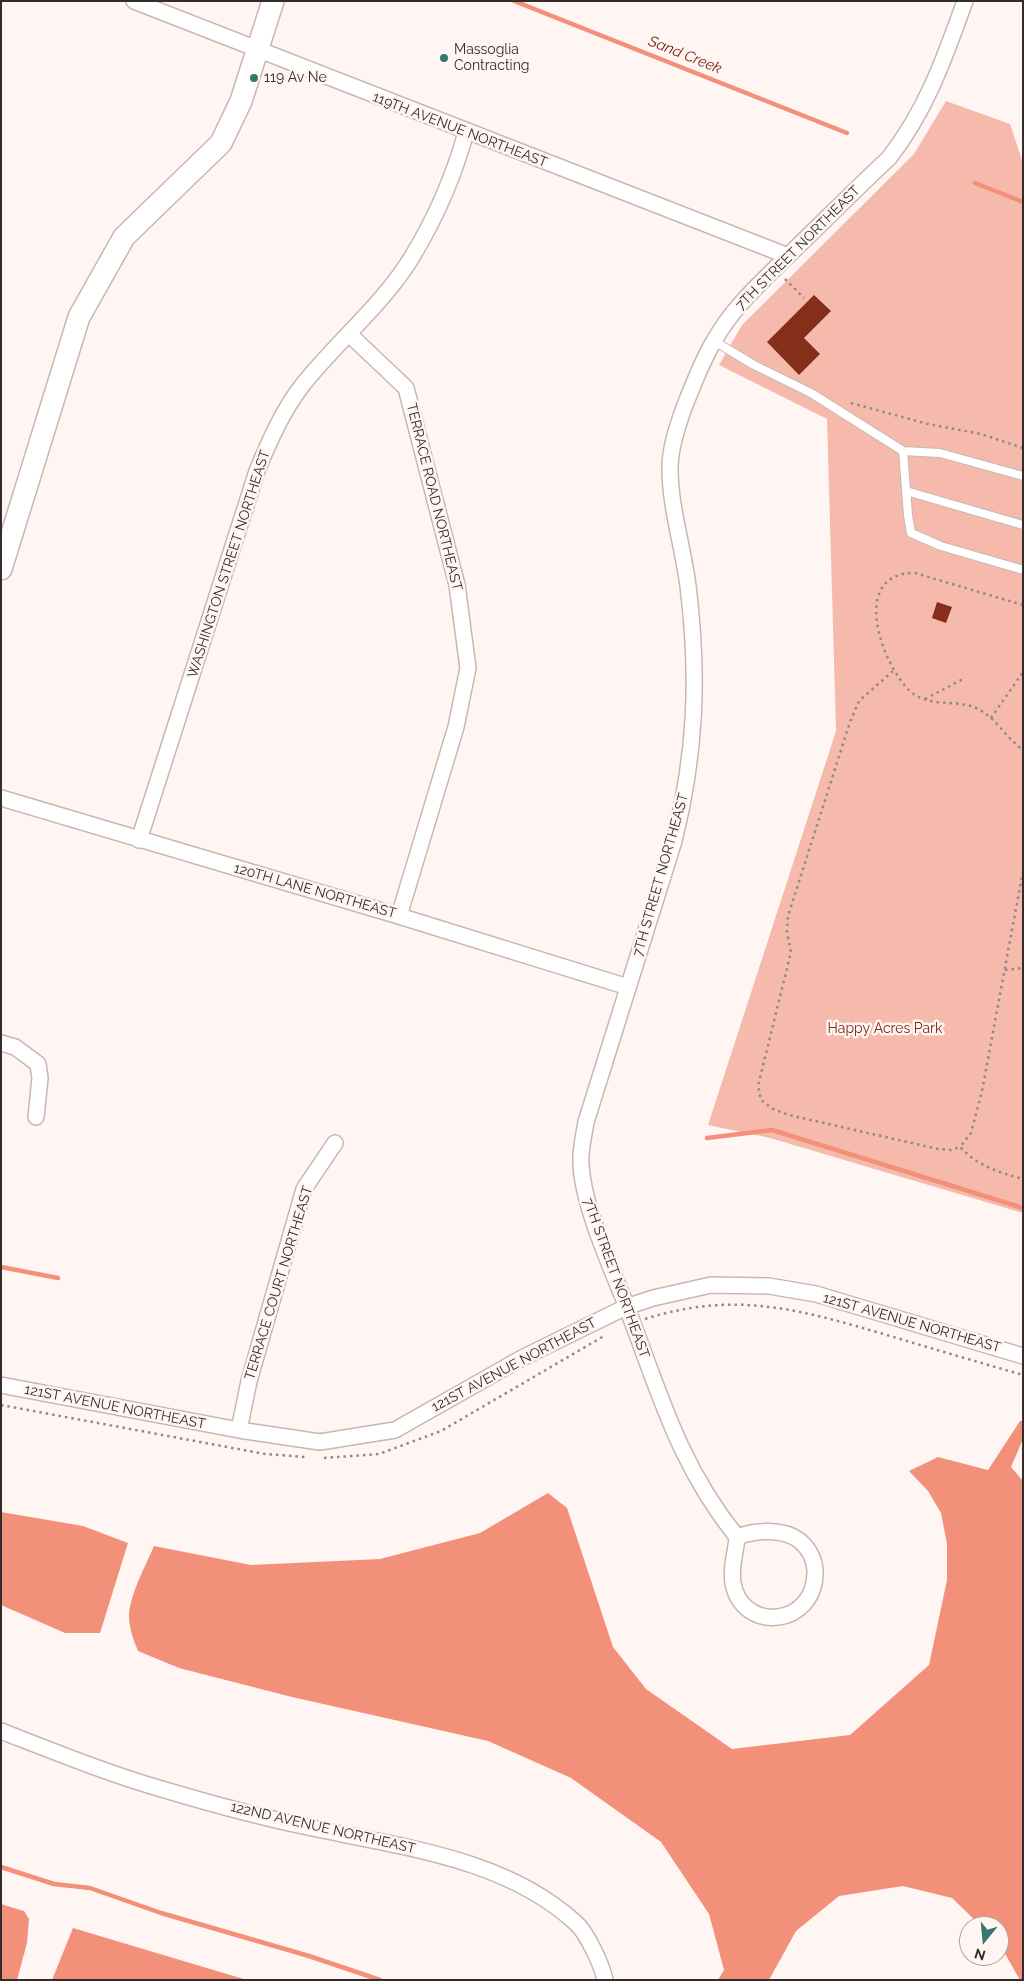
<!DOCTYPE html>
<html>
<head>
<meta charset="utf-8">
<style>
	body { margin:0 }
	#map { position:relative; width:1024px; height:1981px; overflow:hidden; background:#fff6f4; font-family:Raleway,sans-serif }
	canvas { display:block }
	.frame { position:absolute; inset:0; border:2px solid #342c2a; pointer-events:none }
	.north { position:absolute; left:959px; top:1916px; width:50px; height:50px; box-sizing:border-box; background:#fff6f4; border:1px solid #aea5a3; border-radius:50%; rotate:197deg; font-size:14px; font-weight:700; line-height:20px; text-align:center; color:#342c2a }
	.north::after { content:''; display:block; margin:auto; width:18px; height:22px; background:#33796f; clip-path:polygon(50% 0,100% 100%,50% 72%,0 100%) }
</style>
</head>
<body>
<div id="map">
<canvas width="1024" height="1981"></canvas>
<div class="frame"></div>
<div class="north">N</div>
</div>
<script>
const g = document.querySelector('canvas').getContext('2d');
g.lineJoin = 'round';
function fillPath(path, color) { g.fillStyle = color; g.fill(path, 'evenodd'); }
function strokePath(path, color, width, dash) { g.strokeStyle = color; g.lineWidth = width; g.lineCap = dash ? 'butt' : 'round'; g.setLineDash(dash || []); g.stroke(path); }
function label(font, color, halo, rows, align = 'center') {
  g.font = font + ' Raleway,sans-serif'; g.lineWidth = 5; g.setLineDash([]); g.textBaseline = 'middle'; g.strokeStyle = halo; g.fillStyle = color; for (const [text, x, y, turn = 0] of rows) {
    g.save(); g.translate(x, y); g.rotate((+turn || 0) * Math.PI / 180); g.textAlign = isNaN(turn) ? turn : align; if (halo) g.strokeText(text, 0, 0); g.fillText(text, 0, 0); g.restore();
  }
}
const green = new Path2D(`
	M946,101L1010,124L1023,163V1213L770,1138L708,1125L836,731L827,419L719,365L742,325L914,154Z`);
const water = new Path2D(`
	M1020,1421H1023V1439L1011,1467L1023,1481V1980H1020L999,1943V1926H981L952,1898L903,1886L839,1896L796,1931L769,1980H718L724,1970L709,1914L661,1842L571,1778L488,1741L292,1697L179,1668L138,1651C134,1641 129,1628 129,1617C129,1596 146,1565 154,1546L251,1565L380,1559L480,1533L548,1493L567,1508L613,1647L646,1689L732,1749L850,1735L929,1665L947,1580V1544L941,1513L928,1491L909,1471L938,1457L988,1470Z
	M1,1512L83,1526L128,1543L100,1633H65L1,1605Z
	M1,1904L24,1911L29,1919L27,1943L17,1980H1Z
	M73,1928L247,1980H52Z`);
const stream = new Path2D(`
	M514,1L847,133
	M975,183L1023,202
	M707,1138L772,1130L1023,1208
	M1,1267L58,1278
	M1,1867L54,1884L90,1888L161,1913L309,1956L380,1980`);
const building = new Path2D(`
	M814,295L831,311L804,338L820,354L799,375L767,342Z
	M937,602L952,607L946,623L932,618Z`);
const path = new Path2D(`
	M785,279L804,298
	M851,403L928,424L981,434L1023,448
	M1023,605L915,573C849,572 881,665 911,692C929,707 954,700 974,707C995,716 1005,737 1023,750
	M893,671L859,701L850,722L788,916L787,932L791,952L758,1086L761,1100L773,1109L789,1115L938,1149L951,1150L960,1147
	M925,699L965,678
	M991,718L1023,672
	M1023,871L982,1091L971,1133L960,1147C978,1166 998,1172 1023,1179
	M1005,970L1023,968
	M645,1319C736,1290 801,1310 887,1335C933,1349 978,1362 1023,1375
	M1,1405L265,1454L306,1457
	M324,1458L379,1454L441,1431L604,1336`);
const lane = new Path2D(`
	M714,341L754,365L811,393L903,451L940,453L1023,476
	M903,451L908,515L911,533L941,546L1023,570
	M906,491L1023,525`);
const street = new Path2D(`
	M134,1L788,256
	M349,334L406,388L457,585L468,668L456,727L399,916
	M1,798L399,916L628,987
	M139,840L257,471C269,442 282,412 301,387C336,342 382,306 412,257C435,219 454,176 466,132
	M1,1043L15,1047L38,1064L40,1078L36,1117
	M1,1385L239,1430L320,1442L395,1430L522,1358L626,1307L653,1298L711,1285L769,1286L816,1294L1023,1356
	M239,1430L249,1381L304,1189L335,1143
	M737,1537C755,1530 784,1528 800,1541C809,1549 814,1557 815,1570C817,1627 742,1634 733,1583C730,1567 736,1553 737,1537C677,1463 658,1387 624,1300C609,1263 582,1202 581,1163C580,1150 584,1135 586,1122L674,841C696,753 699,676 688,586C683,546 670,508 670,468C670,447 678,424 685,405C694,383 702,361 714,341C734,305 766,278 795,249C826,219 857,188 889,158C926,111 945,57 965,1
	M1,1731C55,1752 109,1774 165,1790C212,1804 260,1817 308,1827C399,1847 504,1857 576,1923C587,1933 602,1965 605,1980`);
const secondary = new Path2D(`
	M1,569L79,317L124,237L221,143L241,101L273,1`);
const markers = [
	[444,58,5,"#33796f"],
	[254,78,5,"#33796f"]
];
const poiNames = [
	["Massoglia",454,50],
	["Contracting",454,66],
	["119 Av Ne",264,78]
];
const streetNames = [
	["119TH AVENUE NORTHEAST",460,130,21],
	["7TH STREET NORTHEAST",798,248,-45],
	["TERRACE ROAD NORTHEAST",434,497,76],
	["WASHINGTON STREET NORTHEAST",229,564,-72],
	["7TH STREET NORTHEAST",661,875,-74],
	["120TH LANE NORTHEAST",315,891,16],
	["7TH STREET NORTHEAST",616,1278,70],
	["TERRACE COURT NORTHEAST",279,1283,-73],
	["121ST AVENUE NORTHEAST",912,1323,16],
	["121ST AVENUE NORTHEAST",514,1365,-28],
	["121ST AVENUE NORTHEAST",115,1407,11],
	["122ND AVENUE NORTHEAST",323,1828,13]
];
const parkNames = [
	["Happy Acres Park",885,1029]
];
const waterNames = [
	["Sand Creek",685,55,22]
];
fillPath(green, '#f6baac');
fillPath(water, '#f3907a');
strokePath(stream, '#f3907a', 4.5);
fillPath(building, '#862e1c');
strokePath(lane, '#cab6b1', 10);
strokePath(street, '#cab6b1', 18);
strokePath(secondary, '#cab6b1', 24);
strokePath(path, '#918987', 2.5, [2.5, 4]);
strokePath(lane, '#fff', 8);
strokePath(street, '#fff', 15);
strokePath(secondary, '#fff', 21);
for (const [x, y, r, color] of markers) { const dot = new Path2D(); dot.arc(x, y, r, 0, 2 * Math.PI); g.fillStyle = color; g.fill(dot); strokePath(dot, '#fff6f4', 2); }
label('14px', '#342c2a', '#fff6f4', poiNames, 'left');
label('14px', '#342c2a', '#fff6f4', streetNames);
label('14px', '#7d2715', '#fff6f4', parkNames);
label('italic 15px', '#741e0c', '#fff6f4', waterNames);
</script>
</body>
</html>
